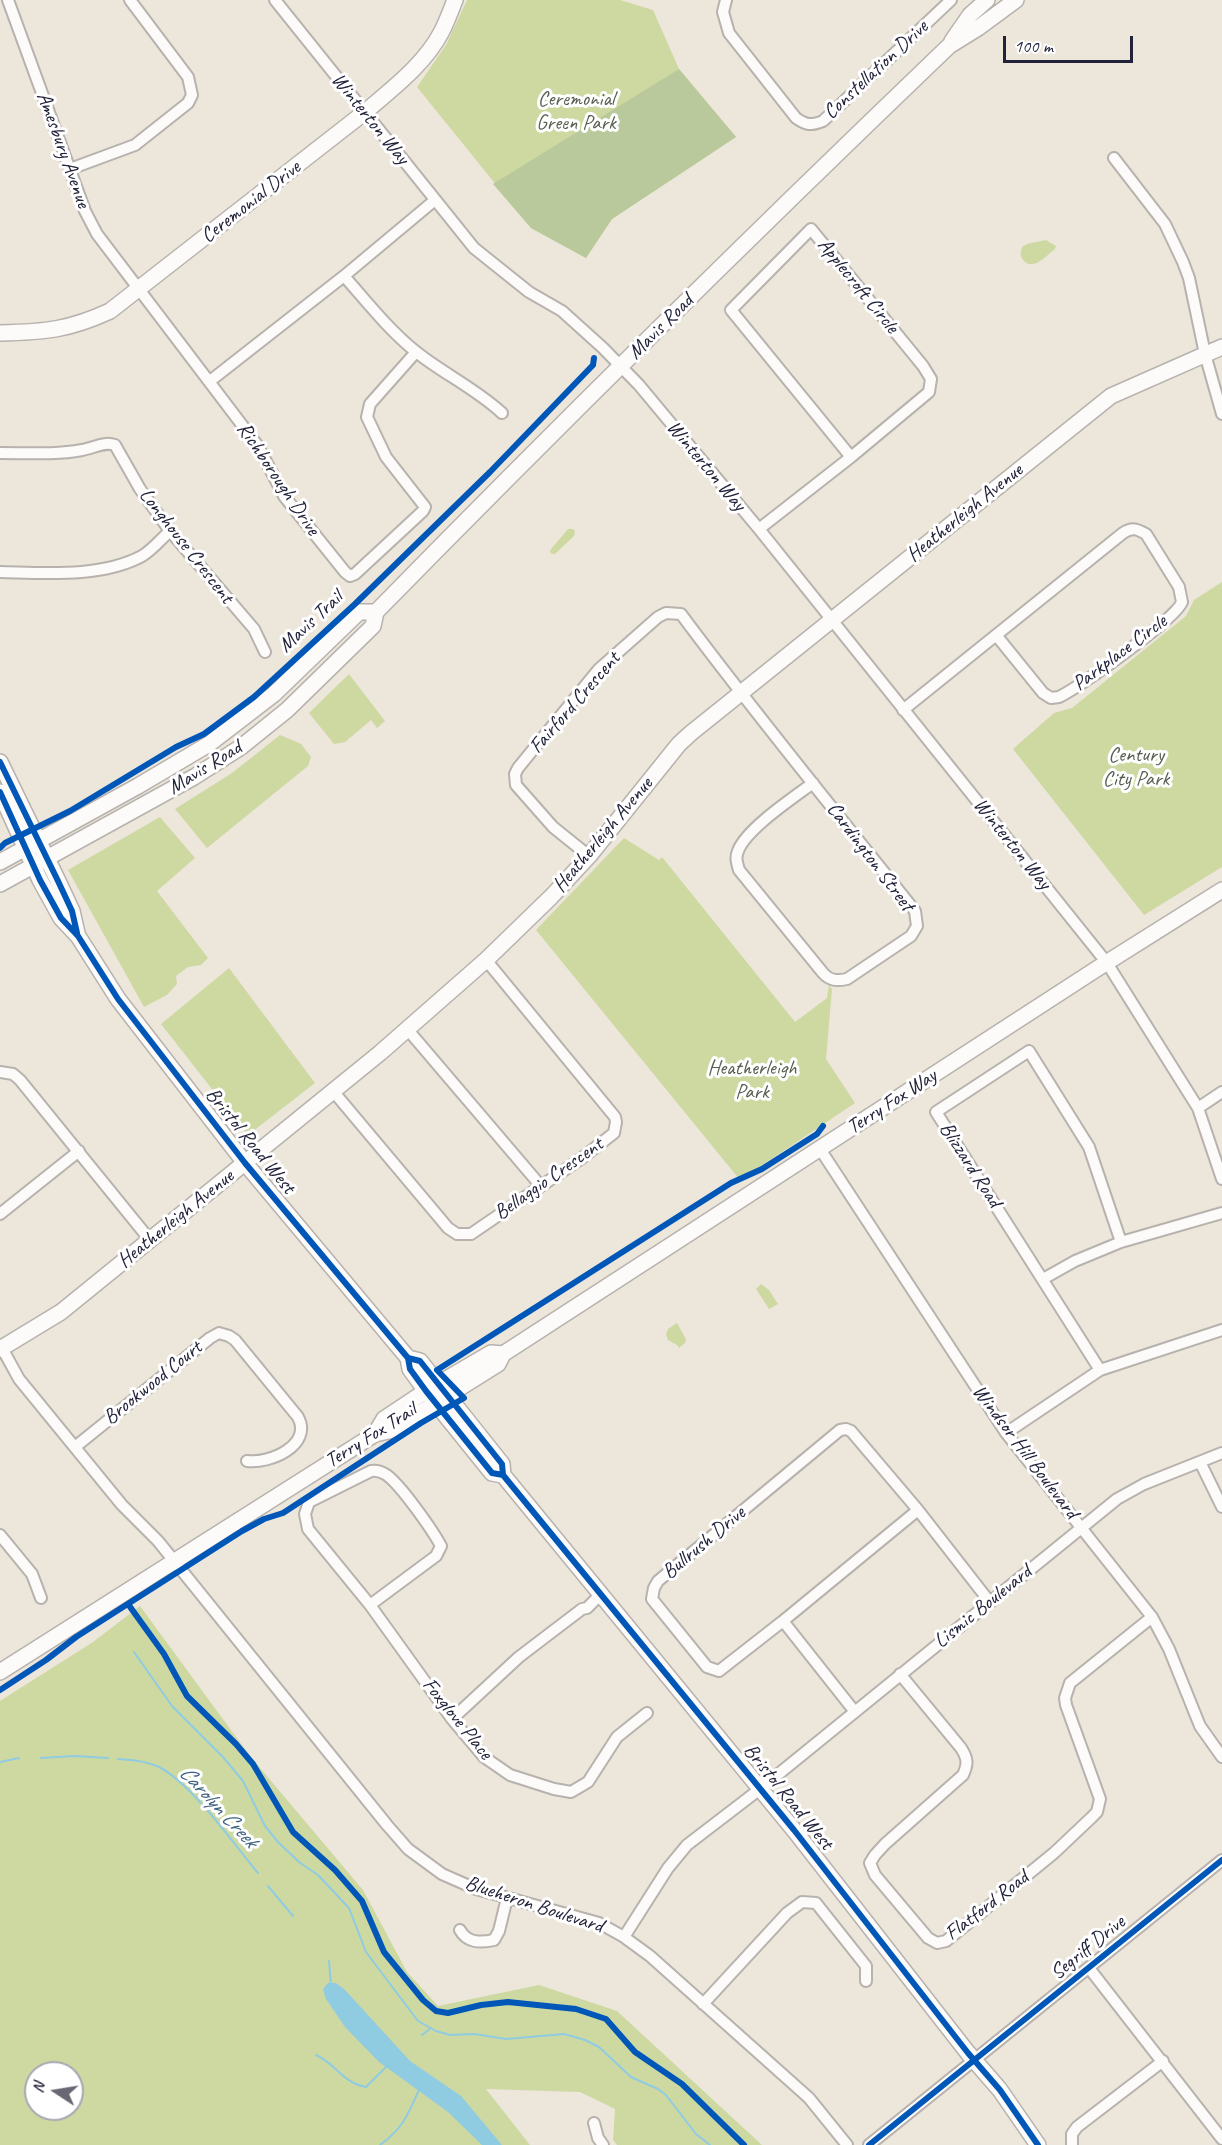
<!DOCTYPE html>
<html>
<head>
<meta charset="utf-8">
<style>
	body { margin:0 }
	#map { position:relative; width:1222px; height:2145px; overflow:hidden; background:#ede6db; font-family:Caveat,sans-serif }
	canvas { display:block }
	.north { position:absolute; left:24px; top:2061px; width:60px; height:60px; box-sizing:border-box; background:#fff; border:2px solid #a7a7b1; border-radius:50%; rotate:282deg; font-size:16px; font-weight:700; line-height:24px; text-align:center; color:#22223b }
	.north::after { content:''; display:block; margin:auto; width:21px; height:27px; background:#696773; clip-path:polygon(50% 0,100% 100%,50% 72%,0 100%) }
	.scale { position:absolute; left:1003px; top:36px; width:130px; height:27px; box-sizing:border-box; border:3px solid #22223b; border-top:0; padding-left:8px; font-size:18px; line-height:21px; white-space:nowrap; color:#22223b; -webkit-text-stroke:4px #fff; paint-order:stroke }
</style>
</head>
<body>
<div id="map">
<canvas width="1222" height="2145"></canvas>
<div class="north">N</div>
<div class="scale">100 m</div>
</div>
<script>
const g = document.querySelector('canvas').getContext('2d');
g.lineJoin = 'round';
function fillPath(path, color) { g.fillStyle = color; g.fill(path, 'evenodd'); }
function strokePath(path, color, width, dash) { g.strokeStyle = color; g.lineWidth = width; g.lineCap = dash ? 'butt' : 'round'; g.setLineDash(dash || []); g.stroke(path); }
function label(font, color, halo, rows, align = 'center') {
  g.font = font + ' Caveat,sans-serif'; g.lineWidth = 6; g.setLineDash([]); g.textBaseline = 'middle'; g.strokeStyle = halo; g.fillStyle = color; for (const [text, x, y, turn = 0] of rows) {
    g.save(); g.translate(x, y); g.rotate((+turn || 0) * Math.PI / 180); g.textAlign = isNaN(turn) ? turn : align; if (halo) g.strokeText(text, 0, 0); g.fillText(text, 0, 0); g.restore();
  }
}
const green = new Path2D(`
	M467,0H620L653,10L679,69L736,137L612,219L586,258L531,228L417,87L446,45Z
	M1046,240L1056,246L1055,249C1047,255 1034,271 1024,261C1020,257 1020,253 1022,247L1027,244Z
	M568,529H573L575,531L574,536L555,554H552L550,552L551,549Z
	M1222,582V867L1144,915L1013,749L1054,713L1072,708L1186,616L1194,600Z
	M349,674L385,721L377,728L371,720L345,742L334,744L309,713Z
	M280,735L301,744L311,757L308,766L207,848L175,809L232,773Z
	M160,817L195,858L157,891L208,958L201,965L188,967L176,976L177,984L167,995L144,1007L68,870Z
	M624,838L659,860L662,857L795,1022L827,998L829,985L832,989L826,1059L855,1103L740,1180L536,930Z
	M229,968L315,1083L248,1135L161,1024Z
	M761,1284L769,1290L778,1304L769,1309L756,1289Z
	M677,1323L686,1339L685,1343L679,1348L677,1345L668,1340L666,1334L668,1329Z
	M140,1606L250,1756L363,1890L407,1972L438,2006L539,1985L617,2011L762,2145H617L613,2140L615,2109L580,2092L486,2089L530,2145H0V1701L93,1642ZM36,2073H72V2109H36Z`);
const forest = new Path2D(`
	M679,69L736,137L612,219L586,258L531,228L493,184Z`);
const water = new Path2D(`
	M328,1983H336L345,1990L410,2061L461,2096L502,2145H482L448,2112L379,2062L345,2027L326,1999L323,1989Z`);
const stream = new Path2D(`
	M134,1652L172,1706L223,1757L243,1781L265,1826L278,1842L299,1862L318,1875L349,1908L366,1952L418,2021L436,2031L450,2035L474,2034L506,2039L564,2034L585,2040L599,2047L631,2077L658,2089L666,2095L696,2134L710,2145
	M41,1758L75,1756L108,1758
	M118,1759C132,1760 146,1761 159,1767C192,1784 233,1843 258,1873
	M0,1762L19,1758
	M268,1886L293,1916
	M329,1961L331,1985
	M422,2035L431,2028
	M316,2055C335,2063 344,2084 366,2087L387,2066
	M380,2145C404,2127 407,2116 419,2090`);
const street = new Path2D(`
	M8,0L85,211L97,234L258,446L284,496L345,572L350,576L355,574L423,511L425,507L386,457L367,417L370,404L416,352
	M275,0L474,248L529,292L562,311L603,348L639,385L759,529L1107,963L1198,1108L1222,1179
	M726,0L723,12L729,33L796,118C806,125 811,126 823,121L951,0
	M1114,158L1165,224L1183,262L1189,278L1205,354L1222,414
	M70,169L135,145L188,103L192,95L188,77L130,0
	M344,276C367,302 388,329 415,351C442,373 475,388 502,413
	M210,381L344,276L435,200
	M0,453C28,453 55,455 82,450C94,448 104,441 115,445L140,489L170,531L254,629L265,652
	M759,529L851,457L731,310L811,229L923,366L931,379L929,392L851,457
	M0,572C45,573 101,578 142,556C152,550 161,539 170,531
	M903,710L1123,533C1132,527 1137,529 1146,534L1179,587L1182,602C1176,619 1079,687 1059,697L1051,698L1043,693L996,635
	M589,856L553,827L516,785L515,774L518,768L599,669L658,617L666,613L681,614C756,715 836,812 915,911L917,926L911,936L847,979C837,981 830,981 823,973L739,870C737,863 735,858 738,851C746,829 793,798 813,783
	M408,1030L540,1185
	M0,1072L13,1074L20,1080L150,1240
	M333,1091L448,1228L457,1234H471L582,1158L614,1133L616,1122L615,1117L486,960
	M1198,1108L1222,1092
	M820,1149L1006,1433L1152,1617L1169,1649L1200,1726L1222,1757
	M0,1214L79,1151
	M1043,1279L1075,1261L1121,1242L1222,1213
	M2,1348L19,1379L122,1505L158,1541L387,1825L408,1849L442,1874L476,1889L599,1923L624,1937L650,1956L809,2098L847,2145
	M1100,1370L936,1112L1029,1051L1089,1147L1121,1242
	M1006,1433L1100,1370L1222,1330
	M75,1447L210,1338L219,1333L229,1336L235,1340L298,1417C313,1445 270,1464 247,1461
	M1200,1462L1222,1507
	M371,1471C376,1470 380,1471 385,1474C399,1482 433,1531 441,1546L436,1556L370,1605L308,1529L305,1514L309,1502Z
	M918,1510L783,1621L719,1671L707,1667L652,1599L654,1588L658,1581L840,1430L846,1429L851,1431L918,1510L989,1601
	M0,1535L32,1574L41,1598
	M370,1605L452,1719L484,1757L510,1775L554,1789L571,1792L588,1782L617,1737L647,1713
	M783,1621L855,1712
	M900,1674L961,1748C968,1759 968,1764 963,1775L885,1844L875,1855L870,1863L875,1875L928,1938L937,1943L946,1941L1054,1853L1091,1818L1097,1812L1100,1799L1066,1705L1065,1698L1070,1683L1152,1617
	M452,1719L519,1657L582,1609L587,1608L602,1593
	M460,1930C467,1943 480,1943 494,1940L499,1931L507,1898
	M624,1937L668,1868L687,1845L760,1789L1117,1499L1144,1484L1222,1453
	M1089,1968L1222,2139
	M703,2004L787,1913L802,1902L816,1903L866,1966V1981
	M594,2123L598,2138L603,2145
	M869,2145L1222,1860
	M1072,2145V2134L1077,2127L1163,2061`);
const secondary = new Path2D(`
	M952,41L970,15L987,0
	M0,333C45,332 69,330 110,311L365,112C393,88 425,64 442,31C447,21 451,10 455,0
	M0,762L58,881L72,911L77,933
	M0,792L40,880L61,918L78,936L118,999L245,1163L408,1358L410,1369L426,1391L492,1473L503,1475
	M0,862L138,786L209,744L274,694L359,612H376
	M0,884L194,777L241,747L287,710L373,626L376,612C564,420 755,232 949,46L978,28L1016,0
	M0,1349L61,1312L380,1053L486,960L551,897L589,856L679,744L691,733L1111,396L1222,347
	M408,1358L420,1361L502,1464L503,1475L794,1830L968,2053L1000,2090L1038,2145
	M375,1434L384,1419L426,1391L491,1353L503,1354
	M0,1672L375,1434L393,1430L498,1364L503,1354L1095,970L1222,890`);
const cycleway = new Path2D(`
	M0,762L58,881L72,911L77,933
	M0,792L40,880L61,918L78,936L118,999L245,1163L408,1358L410,1369L426,1391L492,1473L503,1475
	M0,848L5,843L70,811L176,747L204,734L254,697L355,604L490,472L593,365L594,358
	M408,1358L420,1361L502,1464L503,1475L794,1830L968,2053L1000,2090L1038,2145
	M128,1604L164,1654L187,1696L236,1744L253,1764L293,1832L335,1870L362,1901L384,1952L423,2000L436,2011L448,2013L481,2005L508,2002L576,2009L606,2019L635,2052L682,2084L744,2145
	M0,1690L46,1660L76,1637L242,1531L264,1519L283,1513L421,1423L464,1398L437,1370L731,1183L762,1169L817,1134L823,1126
	M869,2145L1222,1860`);
const streetNames = [
	["Constellation Drive",876,70,-43],
	["Winterton Way",370,119,51],
	["Amesbury Avenue",63,150,70],
	["Ceremonial Drive",251,202,-38],
	["Applecroft Circle",858,286,51],
	["Mavis Road",661,327,-45],
	["Winterton Way",706,466,50],
	["Richborough Drive",278,479,56],
	["Heatherleigh Avenue",965,513,-39],
	["Longhouse Crescent",186,546,52],
	["Mavis Trail",311,622,-43],
	["Parkplace Circle",1120,653,-37],
	["Fairford Crescent",575,703,-49],
	["Mavis Road",205,768,-32],
	["Heatherleigh Avenue",603,835,-50],
	["Winterton Way",1012,844,51],
	["Cardington Street",870,857,53],
	["Terry Fox Way",892,1102,-33],
	["Bristol Road West",250,1141,51],
	["Blizzard Road",970,1165,57],
	["Bellaggio Crescent",549,1179,-35],
	["Heatherleigh Avenue",176,1219,-39],
	["Brookwood Court",153,1383,-39],
	["Terry Fox Trail",371,1436,-32],
	["Windsor Hill Boulevard",1025,1452,53],
	["Bullrush Drive",704,1543,-40],
	["Lismic Boulevard",983,1607,-39],
	["Foxglove Place",457,1719,51],
	["Bristol Road West",788,1797,51],
	["Blueheron Boulevard",534,1905,18],
	["Flatford Road",987,1906,-38],
	["Segriff Drive",1088,1948,-39]
];
const parkNames = [
	["Ceremonial",576,99],
	["Green Park",576,123],
	["Century",1136,755],
	["City Park",1136,779],
	["Heatherleigh",752,1068],
	["Park",752,1092]
];
const waterNames = [
	["Carolyn Creek",218,1807,47]
];
fillPath(green, '#ced9a2');
fillPath(forest, '#b9c99b');
fillPath(water, '#8fcbe1');
strokePath(stream, '#8fcbe1', 2);
strokePath(street, '#b7b2ad', 14);
strokePath(secondary, '#b7b2ad', 18);
strokePath(street, '#fcfbfa', 10);
strokePath(secondary, '#fcfbfa', 15);
strokePath(cycleway, '#0057b8', 6);
label('21px', '#22223b', '#fff', streetNames);
label('21px', '#555e4f', '#fff', parkNames);
label('italic 22px', '#3e617f', '#fff', waterNames);
</script>
</body>
</html>
